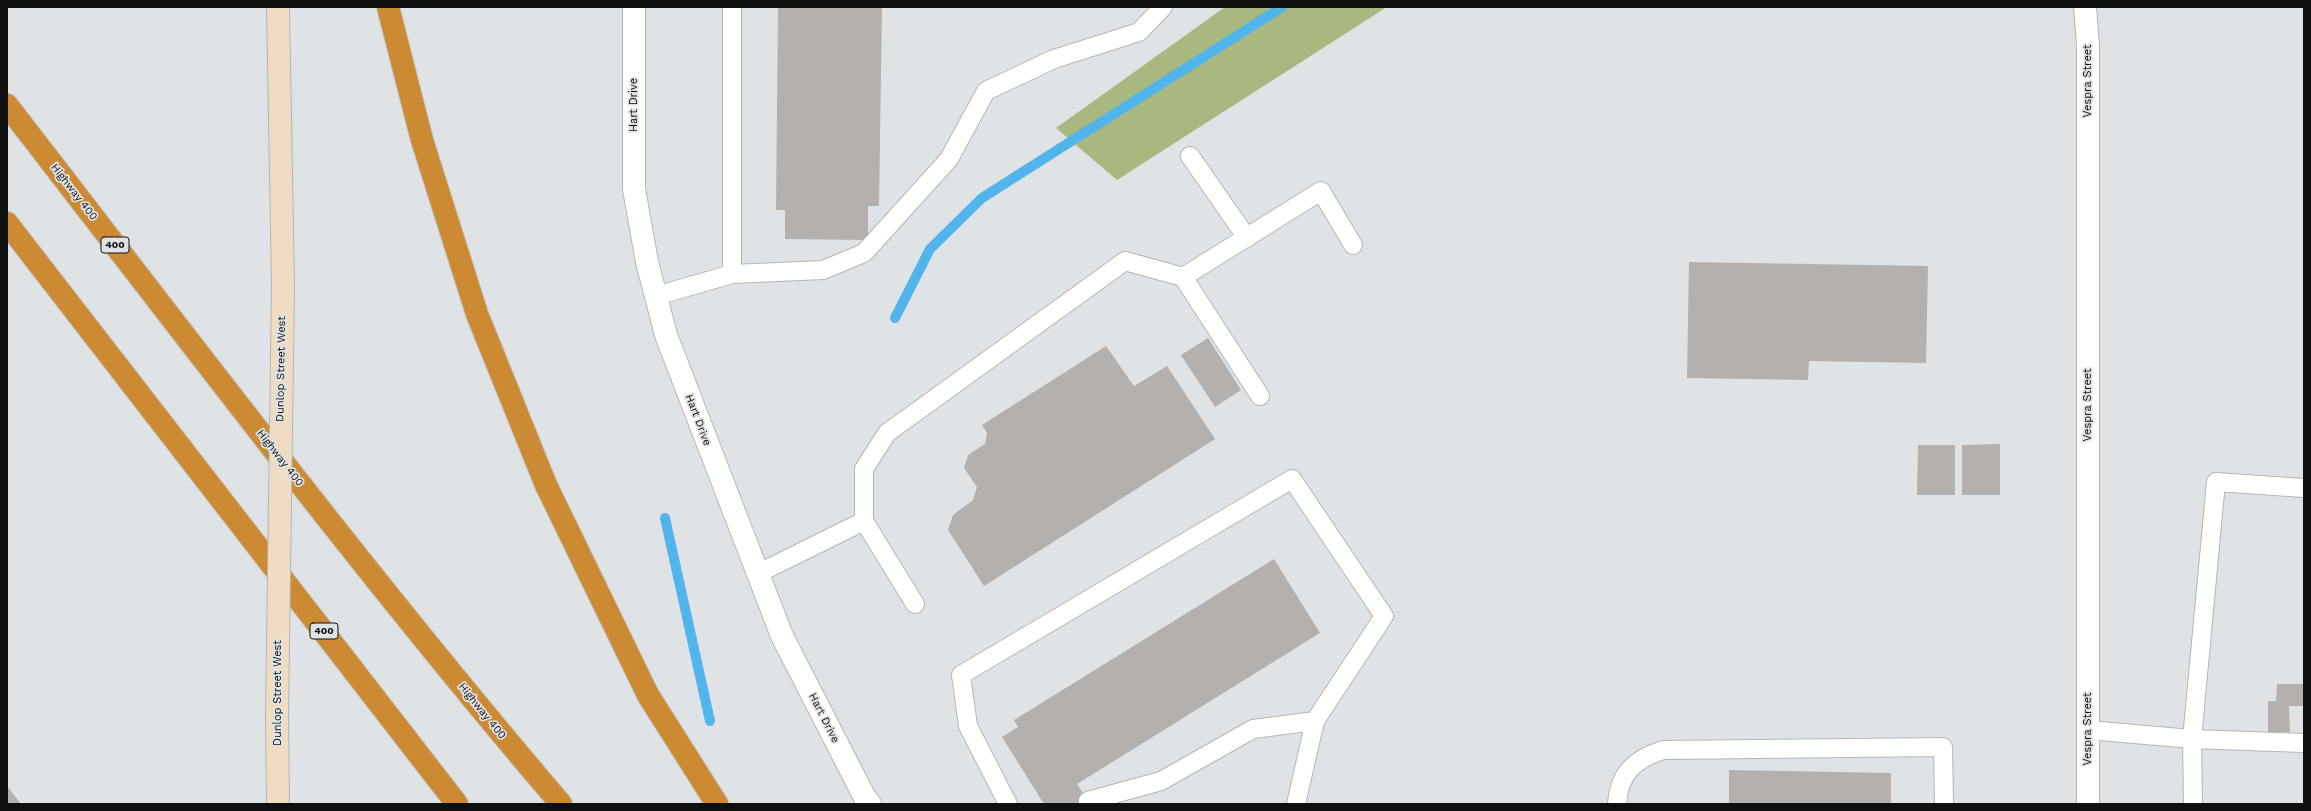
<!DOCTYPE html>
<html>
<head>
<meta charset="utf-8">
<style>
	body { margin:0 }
	#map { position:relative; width:2311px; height:811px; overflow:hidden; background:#e0e3e5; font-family:"Work Sans",sans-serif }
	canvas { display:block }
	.frame { position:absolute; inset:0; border:8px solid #0f1011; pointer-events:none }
</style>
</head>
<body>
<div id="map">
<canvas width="2311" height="811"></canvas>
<div class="frame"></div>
</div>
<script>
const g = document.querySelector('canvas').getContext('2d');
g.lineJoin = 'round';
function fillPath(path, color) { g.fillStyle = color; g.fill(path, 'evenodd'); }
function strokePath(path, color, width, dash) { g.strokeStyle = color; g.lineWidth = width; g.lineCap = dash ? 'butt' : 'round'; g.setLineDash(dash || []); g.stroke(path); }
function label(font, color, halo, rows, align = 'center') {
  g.font = font + ' "Work Sans",sans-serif'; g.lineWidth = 3.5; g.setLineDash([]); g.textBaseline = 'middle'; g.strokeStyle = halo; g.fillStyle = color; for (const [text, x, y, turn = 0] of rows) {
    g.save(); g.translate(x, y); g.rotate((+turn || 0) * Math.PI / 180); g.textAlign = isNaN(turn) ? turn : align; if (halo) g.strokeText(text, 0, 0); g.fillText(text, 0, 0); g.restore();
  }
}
const green = new Path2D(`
	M1225,7H1387L1117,180L1056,128Z`);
const stream = new Path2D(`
	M895,318L930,249L982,198L1282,7
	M665,518L710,721`);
const building = new Path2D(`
	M778,7H882L879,206H868V240L785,239V210H776Z
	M1689,262L1928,266L1926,363L1809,361L1808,380L1687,378Z
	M1208,338L1241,390L1215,407L1181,355Z
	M1106,346L1134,386L1167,366L1215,439L984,586L948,530L953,515L973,500L977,487L964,468L968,455L985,444L987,433L982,425Z
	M2000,444V495H1962V445Z
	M1918,445H1955V495H1917Z
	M1274,559L1320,633L1077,784L1090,804H1044L1002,737L1018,727L1014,720Z
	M2277,684H2304V706H2289L2290,732H2268V701H2276Z
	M1729,770L1891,773V804H1729Z
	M7,786L21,804H7Z`);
const lane = new Path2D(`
	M732,7V274
	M1190,156L1247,238
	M1183,277L1321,191L1353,245
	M656,296L732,274L823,270L864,253L949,159L986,91L1054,59L1139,32L1163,7
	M864,521L915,604
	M757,574L864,521V469L887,433L1125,261L1183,277L1260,396
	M2088,730L2192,739L2304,743
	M1088,801L1161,781L1253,729L1315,721
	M1008,804L968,726L961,675L1292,479L1384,616L1315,721L1296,804
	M1617,804C1619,773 1635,759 1663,750L1943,747L1944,804
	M2193,804L2192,739L2216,482L2304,488`);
const street = new Path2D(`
	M634,7V189L647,262L666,335L782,636L864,796L870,804
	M2085,7L2088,45V804`);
const secondary = new Path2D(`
	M278,7L283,286
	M277,717L278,804`);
const highway = new Path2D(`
	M388,7L422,140L477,314L546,485L648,695L717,804
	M7,105C189,340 368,578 561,804
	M7,223L457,804`);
const secondaryBridge = new Path2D(`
	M277,717L283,286`);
const shields = [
	[115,245,28],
	[324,631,28]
];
const shieldNames = [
	["400",115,245],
	["400",324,631]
];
const streetNames = [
	["Vespra Street",2088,81,-90],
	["Hart Drive",634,105,-90],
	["Highway 400",74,192,52],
	["Dunlop Street West",281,369,-89],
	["Vespra Street",2088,405,-90],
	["Hart Drive",698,420,69],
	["Highway 400",280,458,52],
	["Dunlop Street West",278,693,-90],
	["Highway 400",482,711,51],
	["Hart Drive",824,718,63],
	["Vespra Street",2088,729,-90]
];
fillPath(green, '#a9b87f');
strokePath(stream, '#51b5ec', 10);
fillPath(building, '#b3b0ae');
strokePath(lane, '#b3b6b9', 20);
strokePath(street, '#b3b6b9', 24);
strokePath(secondary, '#b3b6b9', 24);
strokePath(highway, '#c1c1c1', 24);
strokePath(lane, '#fff', 18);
strokePath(street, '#fff', 22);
strokePath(secondary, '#f0dcc2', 22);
strokePath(highway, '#cc8a32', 22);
strokePath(secondaryBridge, '#b3b6b9', 24, []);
strokePath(secondaryBridge, '#f0dcc2', 22);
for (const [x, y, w] of shields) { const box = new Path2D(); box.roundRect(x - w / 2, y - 8, w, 16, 3); g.fillStyle = '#e0e3e5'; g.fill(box); strokePath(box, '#0f1011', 1); }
label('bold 10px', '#0f1011', null, shieldNames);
label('11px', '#0f1011', '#e0e3e5', streetNames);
</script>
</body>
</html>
